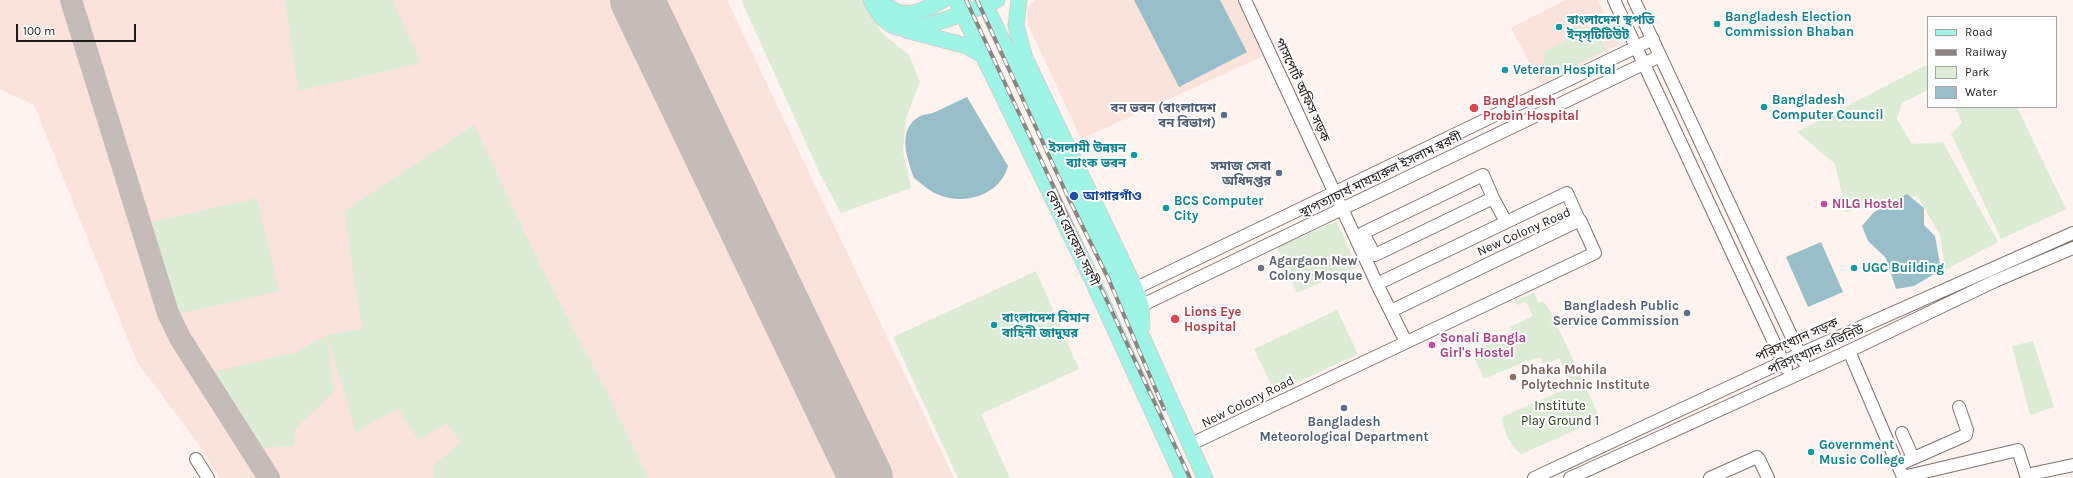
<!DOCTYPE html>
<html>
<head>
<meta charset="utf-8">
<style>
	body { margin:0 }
	#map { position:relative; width:2073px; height:478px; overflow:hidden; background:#fef3ee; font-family:Karla,sans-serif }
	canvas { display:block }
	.legend { position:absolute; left:1927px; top:16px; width:130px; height:92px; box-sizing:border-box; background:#fff; border:1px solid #a5a3a3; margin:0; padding:5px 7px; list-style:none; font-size:12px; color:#1e1a18 }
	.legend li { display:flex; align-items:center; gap:8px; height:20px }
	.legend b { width:20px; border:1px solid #a5a3a3 }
	.scale { position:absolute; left:16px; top:24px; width:120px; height:18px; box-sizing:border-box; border:2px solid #1e1a18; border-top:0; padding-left:5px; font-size:12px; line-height:14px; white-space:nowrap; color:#1e1a18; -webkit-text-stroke:3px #fff; paint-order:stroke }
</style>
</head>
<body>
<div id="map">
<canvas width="2073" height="478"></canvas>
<ul class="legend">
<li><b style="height:5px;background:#9ef5e6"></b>Road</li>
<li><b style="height:5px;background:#8c8581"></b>Railway</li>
<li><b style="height:11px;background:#ddedd5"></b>Park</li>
<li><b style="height:11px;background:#98bfc9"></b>Water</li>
</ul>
<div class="scale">100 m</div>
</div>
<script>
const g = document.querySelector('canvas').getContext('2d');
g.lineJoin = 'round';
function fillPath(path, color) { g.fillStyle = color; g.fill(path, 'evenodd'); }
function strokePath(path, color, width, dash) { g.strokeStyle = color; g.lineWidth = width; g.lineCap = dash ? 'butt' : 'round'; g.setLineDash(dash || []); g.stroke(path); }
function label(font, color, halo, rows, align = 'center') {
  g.font = font + ' Karla,"Noto Sans Bengali",sans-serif'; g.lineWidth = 4; g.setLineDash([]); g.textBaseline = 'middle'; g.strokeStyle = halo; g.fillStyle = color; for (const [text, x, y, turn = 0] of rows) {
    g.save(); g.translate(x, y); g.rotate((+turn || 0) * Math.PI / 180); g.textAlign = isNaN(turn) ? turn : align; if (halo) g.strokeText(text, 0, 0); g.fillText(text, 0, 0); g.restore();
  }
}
const built = new Path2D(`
	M0,0H727L954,478H220L195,439L137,362L34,105L0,89Z
	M1035,0H1237L1263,56L1081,139L1027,22L1028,7Z
	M1566,0H1598L1620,44L1541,84L1511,28Z`);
const green = new Path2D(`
	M285,0H392L421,63L298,91Z
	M741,0H867L881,32L909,55L920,82L906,119L903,151L911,188L841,213L820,174Z
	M1595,27L1606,50L1552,76L1543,61L1544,52Z
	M1928,64V90L1902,103L1897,119L1912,144L1943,142L1998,242L1945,270L1940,234L1917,196L1846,212L1835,164L1797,132Z
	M1955,107H2017L2066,209L2001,239L1951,134L1962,123Z
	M474,125L540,265L609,397L648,478H433V465L461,443L447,423L418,440L398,408L356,432L328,338L333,392L296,428L294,446L260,448L210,373L296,352L327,335L362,329L344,211Z
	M257,198L279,291L174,315L152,222Z
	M1337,221L1357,267L1297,293L1277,247Z
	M1036,271L1079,369L981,414L1010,478H958L893,337Z
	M1534,293L1539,303L1543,301L1550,310L1601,420L1591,425L1588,421V424L1582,427L1522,454C1512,451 1502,427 1502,417L1568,388H1566L1565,380L1567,376L1559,358L1544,365L1540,357L1527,362L1526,359L1524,362L1484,379L1472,353V351L1510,336L1515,338L1518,342L1510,327L1533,316L1526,302L1517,305L1515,300Z
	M1337,310L1358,354L1275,393L1254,349Z
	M2033,341L2054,407L2030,415L2012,346Z`);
const water = new Path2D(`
	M1134,0H1220L1247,52L1179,87Z
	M967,97L1008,166C1000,196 963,206 937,194C929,191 921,183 914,178C907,158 896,130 920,116C925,114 931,114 935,112C946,107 956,102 967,97Z
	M1907,194L1924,208V225L1935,236L1941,270L1914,286L1896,289L1886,258L1868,241L1862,226L1874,212Z
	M1821,242L1843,292L1808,307L1786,257Z`);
const taxiway = new Path2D(`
	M71,0L168,313L180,338L269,478`);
const runway = new Path2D(`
	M637,0L866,478`);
const minor = new Path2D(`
	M1614,0L1786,368
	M1634,0L1803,361
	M1493,198L1483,175L1363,233L1375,255L1493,198L1506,222
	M1377,284L1406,342
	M1128,292L1653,39
	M1134,309L1660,56
	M1849,351L1903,477L2018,450L2026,475L2073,465
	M1902,433L1913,458
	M1189,445L1595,253L1580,220L1391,311L1579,220L1567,193L1377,284L1245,0
	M196,459L208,478
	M1898,465L1966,435L1967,430L1959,407
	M1534,478L1800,354L2073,233
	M1570,478L1849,351L1995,281L2073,248
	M1710,478L1757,457L1759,459L1768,478`);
const major = new Path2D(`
	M871,0C876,10 884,23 896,27C918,34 975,9 997,0
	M883,0C899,24 924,11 943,0
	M956,0L1089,273L1183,478
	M983,0L1123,294L1205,478
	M1019,0L1016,26L1025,58L1135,288L1141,306L1142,327
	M906,30L967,46L984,56`);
const rail = new Path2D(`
	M966,0L1190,478
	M977,0L1068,197L1109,280L1164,409`);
const markers = [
	[1717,24,4,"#0f9aa8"],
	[1559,27,4,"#0f9aa8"],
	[1505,70,4,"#0f9aa8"],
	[1764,107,4,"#0f9aa8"],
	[1474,108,5,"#e0444e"],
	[1224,115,4,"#5c6f8a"],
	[1134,155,4,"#0f9aa8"],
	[1279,173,4,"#5c6f8a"],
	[1074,196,5,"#1a4fb4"],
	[1824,204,4,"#d1479c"],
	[1166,208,4,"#0f9aa8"],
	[1261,268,4,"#6b7280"],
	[1854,268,4,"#0f9aa8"],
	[1687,313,4,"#5c6f8a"],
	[1175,319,5,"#e0444e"],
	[994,325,4,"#0f9aa8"],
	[1432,345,4,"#d1479c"],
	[1513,377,4,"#8d6e63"],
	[1344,408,4,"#5c6f8a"],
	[1811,452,4,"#0f9aa8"]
];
const cultureNames = [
	["Bangladesh Election",1725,17],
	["Commission Bhaban",1725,32],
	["বাংলাদেশ স্থপতি",1567,20],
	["ইন্‌স্‌টিটিউট",1567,35],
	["Veteran Hospital",1513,70],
	["Bangladesh",1772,100],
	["Computer Council",1772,115],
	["ইসলামী উন্নয়ন",1126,148,"right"],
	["ব্যাংক ভবন",1126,163,"right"],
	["BCS Computer",1174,201],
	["City",1174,216],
	["UGC Building",1862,268],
	["বাংলাদেশ বিমান",1002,318],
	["বাহিনী জাদুঘর",1002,333],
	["Government",1819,445],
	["Music College",1819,460]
];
const streetNames = [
	["পাসপোর্ট অফিস সড়ক",1302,90,65],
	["স্থাপত্যাচার্য মাযহারুল ইসলাম স্বরণী",1381,175,-26],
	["New Colony Road",1524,232,-24],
	["বেগম রোকেয়া সরণী",1072,238,64],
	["পরিসংখ্যান সড়ক",1797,340,-24],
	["পরিসংখ্যান এভিনিউ",1816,350,-24],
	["New Colony Road",1248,402,-26]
];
const healthNames = [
	["Bangladesh",1483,101],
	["Probin Hospital",1483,116],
	["Lions Eye",1184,312],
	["Hospital",1184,327]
];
const serviceNames = [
	["বন ভবন (বাংলাদেশ",1216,108],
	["বন বিভাগ)",1216,123],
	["সমাজ সেবা",1271,166],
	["অধিদপ্তর",1271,181],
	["Bangladesh Public",1679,306],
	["Service Commission",1679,321],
	["Bangladesh",1344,422,"center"],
	["Meteorological Department",1344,437,"center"]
];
const transitNames = [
	["আগারগাঁও",1083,196]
];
const hotelNames = [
	["NILG Hostel",1832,204],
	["Sonali Bangla",1440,338],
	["Girl's Hostel",1440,353]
];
const worshipNames = [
	["Agargaon New",1269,261],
	["Colony Mosque",1269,276]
];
const educationNames = [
	["Dhaka Mohila",1521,370],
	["Polytechnic Institute",1521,385]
];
const parkNames = [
	["Institute",1560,406],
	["Play Ground 1",1560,421]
];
fillPath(built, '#f9e3da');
fillPath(green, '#ddedd5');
fillPath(water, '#98bfc9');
strokePath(taxiway, '#c5bcb8', 22);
strokePath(runway, '#c5bcb8', 54);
strokePath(minor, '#7e726d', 14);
strokePath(major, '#d2d1d1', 17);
strokePath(minor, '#fff', 12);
strokePath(major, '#9ef5e6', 15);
strokePath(rail, '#8c8581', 4);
strokePath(rail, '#fff', 2.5, [8]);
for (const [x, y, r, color] of markers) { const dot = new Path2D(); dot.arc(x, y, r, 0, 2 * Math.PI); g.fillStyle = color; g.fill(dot); strokePath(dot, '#fff', 1.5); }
label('bold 13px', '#0d838f', '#fff', cultureNames, 'left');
label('13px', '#1e1a18', '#fff', streetNames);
label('bold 13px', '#be3a42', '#fff', healthNames, 'left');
label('bold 13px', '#4e5e75', '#fff', serviceNames, 'right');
label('bold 13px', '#164399', '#fff', transitNames, 'left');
label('bold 13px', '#b23c85', '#fff', hotelNames, 'left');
label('bold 13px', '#5b616d', '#fff', worshipNames, 'left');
label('bold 13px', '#785e54', '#fff', educationNames, 'left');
label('13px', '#1f380d', '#fff', parkNames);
</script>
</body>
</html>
